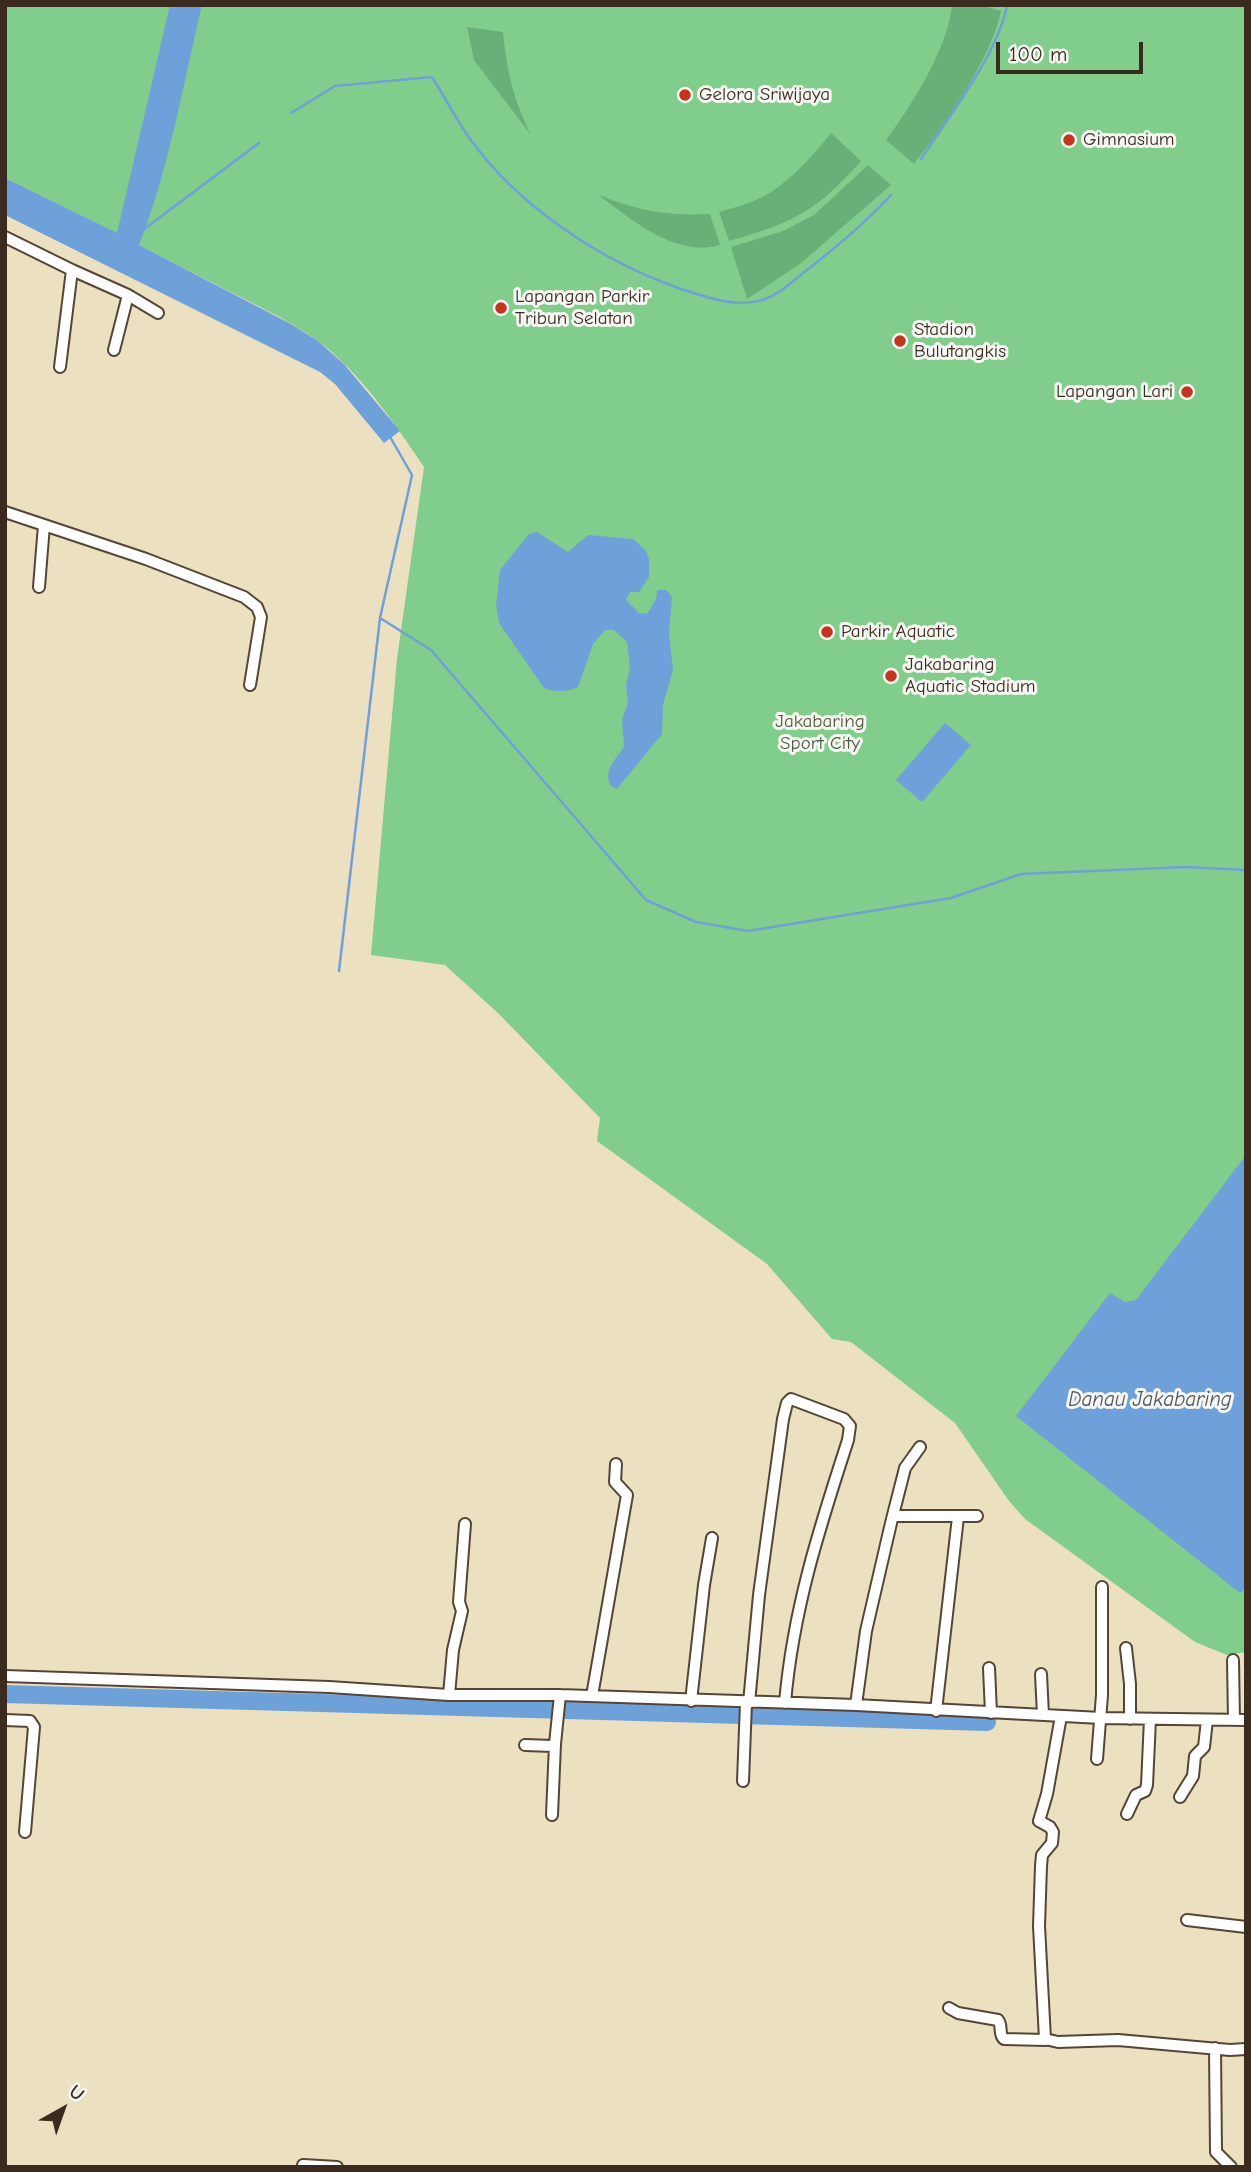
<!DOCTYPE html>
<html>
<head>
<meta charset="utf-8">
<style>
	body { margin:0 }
	#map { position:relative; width:1251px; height:2172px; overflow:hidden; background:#ebe0c0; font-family:"Comic Neue",sans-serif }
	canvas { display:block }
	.frame { position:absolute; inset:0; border:7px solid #3b2a1e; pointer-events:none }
	.north { position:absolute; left:28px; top:2074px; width:70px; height:70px; -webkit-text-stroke:5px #f6f6f2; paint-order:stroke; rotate:40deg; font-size:19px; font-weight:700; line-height:28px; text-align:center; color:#3b2a1e }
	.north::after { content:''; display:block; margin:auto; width:24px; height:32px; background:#3b2a1e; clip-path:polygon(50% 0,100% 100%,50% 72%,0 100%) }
	.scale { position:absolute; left:996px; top:42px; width:147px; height:32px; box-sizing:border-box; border:4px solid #3b2a1e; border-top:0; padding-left:9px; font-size:21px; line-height:24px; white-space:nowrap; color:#3b2a1e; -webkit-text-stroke:5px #f6f6f2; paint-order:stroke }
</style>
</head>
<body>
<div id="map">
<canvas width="1251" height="2172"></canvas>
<div class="frame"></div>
<div class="north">U</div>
<div class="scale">100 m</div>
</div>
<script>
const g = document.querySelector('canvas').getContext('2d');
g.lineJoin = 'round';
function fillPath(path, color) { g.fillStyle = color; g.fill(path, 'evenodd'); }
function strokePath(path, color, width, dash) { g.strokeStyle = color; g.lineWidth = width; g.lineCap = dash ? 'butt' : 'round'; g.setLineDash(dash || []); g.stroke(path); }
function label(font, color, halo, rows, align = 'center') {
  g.font = font + ' "Comic Neue",sans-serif'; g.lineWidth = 6; g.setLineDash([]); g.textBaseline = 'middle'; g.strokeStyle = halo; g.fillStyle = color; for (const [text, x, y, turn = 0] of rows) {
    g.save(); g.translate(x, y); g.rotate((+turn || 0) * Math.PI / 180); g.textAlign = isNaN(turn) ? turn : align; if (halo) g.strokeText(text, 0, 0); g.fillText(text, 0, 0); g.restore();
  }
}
const green = new Path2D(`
	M5,5H1246V1652L1227,1655L1195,1642L1025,1519L1009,1501L955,1423L851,1342L832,1339L767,1264L597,1141L600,1118L499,1014L445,965L371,955L397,659L424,467C395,424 360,372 318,341C286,318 249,302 215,284C145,248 76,213 5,178Z`);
const forest = new Path2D(`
	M952,5H980L1001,11C992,57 944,126 914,164L886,140C912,105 948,48 952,5Z
	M467,27L503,32C508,75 512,96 531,135L474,60Z
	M831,133L861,161C817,211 793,223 729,241L719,212C737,207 755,202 771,192C792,179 816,152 831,133Z
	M868,165L891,185L801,263L747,299L731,247L783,231L814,215Z
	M599,195C638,211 668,216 710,214L720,245C677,258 631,220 599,195Z`);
const water = new Path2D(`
	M170,5H202C183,85 169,169 139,245L291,324L318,341L344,364L400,431L384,443L335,384L320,372L5,215V178L117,233Z
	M537,532L568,552L588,535L633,539L646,551L649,559V577L639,592H630L626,600L639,613L647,614L656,599L657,590H666L672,597L669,633L673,670L663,705L662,734L617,789L610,785C604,769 616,759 624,747L622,720L628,703L626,685L630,668L627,642L614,630H605L593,644L578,687C567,692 555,692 544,688L499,623L496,605L500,570L529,534Z
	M945,723L971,745L922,802L896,780Z
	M1246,1155V1588L1240,1593L1016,1416L1110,1293L1125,1302L1136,1300Z`);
const stream = new Path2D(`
	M291,113L335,86L432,77C444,96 455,117 468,136C517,206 601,261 681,289C706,297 732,307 759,301C779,296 795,279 812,266C840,244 866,222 891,195
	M921,159C948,118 999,52 1007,5
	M143,230L259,143
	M380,618L431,650L646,900L696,922L748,931L951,898L1021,874L1185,867L1246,870
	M339,971L380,618L412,475L389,435`);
const river = new Path2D(`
	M5,1694L987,1722`);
const minor = new Path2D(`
	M5,237L72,270L60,367
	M72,270L128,295L158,313
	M114,350L128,295
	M5,512L44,525
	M39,587L44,525L146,559L244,597L257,607L261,617L250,685
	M893,1516H977
	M1126,1648L1130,1684V1719
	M1233,1660L1234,1720
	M989,1668L991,1713
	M1041,1674L1043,1715
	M5,1676L329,1687L449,1695H560L856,1705L1101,1718L1246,1720
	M449,1695L453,1650L462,1611L459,1602L465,1524
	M592,1696L627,1495L615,1482L616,1464
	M691,1701L704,1585L712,1538
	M749,1703L759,1595L783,1419L787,1403L791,1399L844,1419L850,1426L848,1440C819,1529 793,1610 785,1703
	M856,1705L866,1631L891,1523L905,1468L920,1447
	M936,1711L958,1517
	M1061,1716L1047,1794L1039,1821L1050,1827L1053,1832L1052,1843L1042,1855L1041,1866L1039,1926L1045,2039L1058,2042L1118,2040L1230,2050L1246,2049
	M5,1720L30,1721L34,1727L25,1832
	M525,1745L553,1746L555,1744L560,1695
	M1097,1759L1102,1695V1587
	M743,1781L746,1703
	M1180,1797L1193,1776L1195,1756L1204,1747L1207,1720
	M1127,1814L1136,1795L1145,1791L1147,1785L1150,1719
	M552,1815L555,1744
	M1187,1920L1246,1927
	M949,2008L958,2013L998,2020C1003,2026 998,2034 1004,2039L1046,2040
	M1215,2048L1216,2152L1231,2167
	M303,2165L337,2167`);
const markers = [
	[685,95,7,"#c8321e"],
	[1069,140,7,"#c8321e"],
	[501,308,7,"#c8321e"],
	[900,341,7,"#c8321e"],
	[1187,392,7,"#c8321e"],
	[827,632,7,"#c8321e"],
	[891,676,7,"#c8321e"]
];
const poiNames = [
	["Gelora Sriwijaya",699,95],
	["Gimnasium",1083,140],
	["Lapangan Parkir",515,297],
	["Tribun Selatan",515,319],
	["Stadion",914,330],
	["Bulutangkis",914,352],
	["Lapangan Lari",1173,392,"right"],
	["Parkir Aquatic",841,632],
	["Jakabaring",905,665],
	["Aquatic Stadium",905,687]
];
const parkNames = [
	["Jakabaring",820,722],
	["Sport City",820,744]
];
const waterNames = [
	["Danau Jakabaring",1150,1400]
];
fillPath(green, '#81cd8c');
fillPath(forest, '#68b078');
fillPath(water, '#6ea1d9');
strokePath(stream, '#6ea1d9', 2.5);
strokePath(river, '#6ea1d9', 18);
strokePath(minor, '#554536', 14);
strokePath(minor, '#fff', 10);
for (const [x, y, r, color] of markers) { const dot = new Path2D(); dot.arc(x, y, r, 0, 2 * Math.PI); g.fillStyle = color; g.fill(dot); strokePath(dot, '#f6f6f2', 2.5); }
label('19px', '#3b2a1e', '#f6f6f2', poiNames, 'left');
label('19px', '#505b3f', '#f6f6f2', parkNames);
label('italic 21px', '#4d545f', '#f6f6f2', waterNames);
</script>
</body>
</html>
